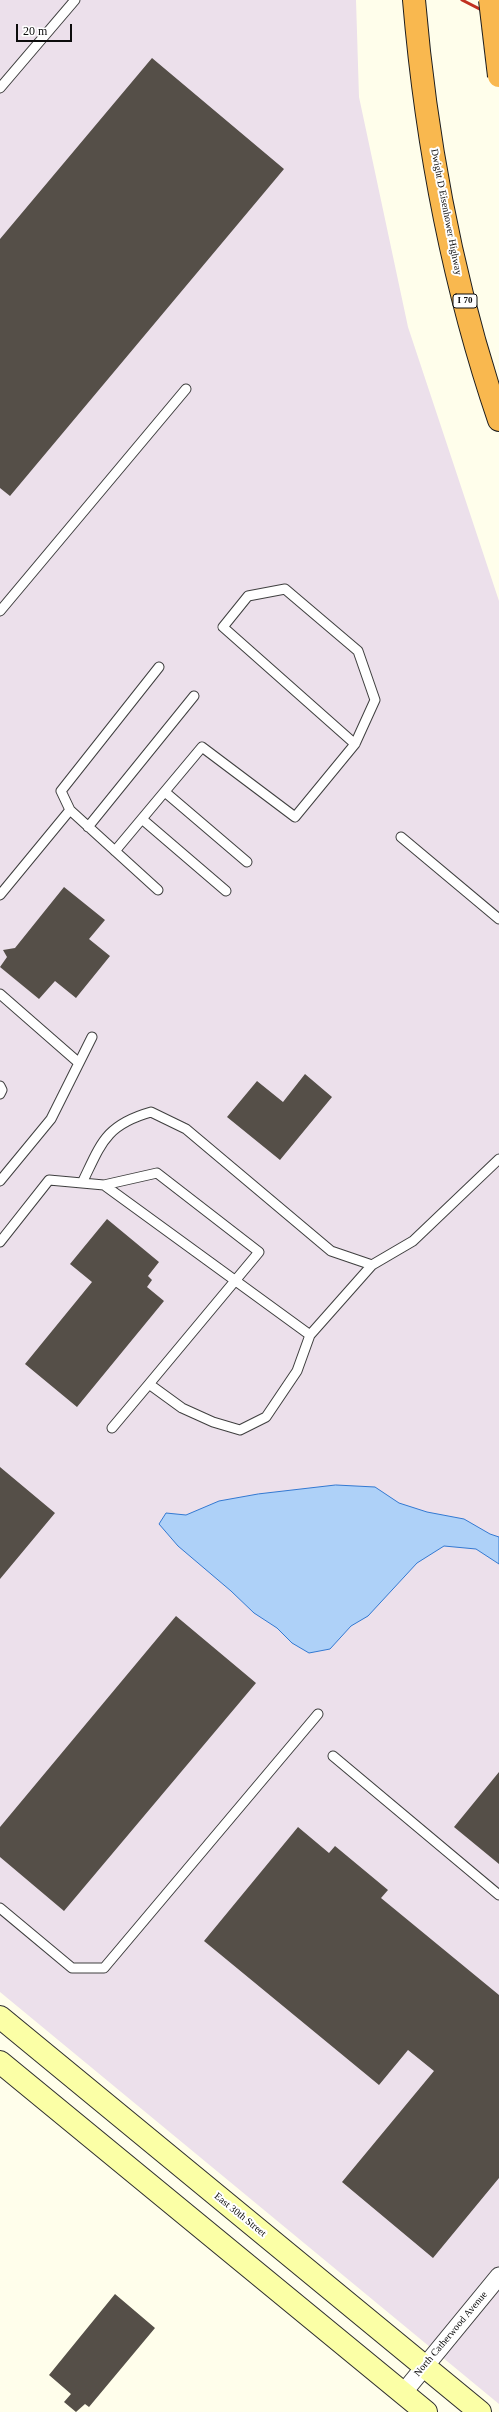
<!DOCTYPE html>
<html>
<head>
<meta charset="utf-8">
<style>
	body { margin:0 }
	#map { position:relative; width:499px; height:2412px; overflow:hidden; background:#fffeeb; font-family:Georgia,serif }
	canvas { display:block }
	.scale { position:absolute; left:16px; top:24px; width:56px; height:18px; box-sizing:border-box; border:2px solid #0c0c0c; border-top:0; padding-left:5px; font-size:12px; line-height:14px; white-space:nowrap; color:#0c0c0c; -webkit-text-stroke:3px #fff; paint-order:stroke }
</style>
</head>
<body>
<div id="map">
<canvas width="499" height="2412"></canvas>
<div class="scale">20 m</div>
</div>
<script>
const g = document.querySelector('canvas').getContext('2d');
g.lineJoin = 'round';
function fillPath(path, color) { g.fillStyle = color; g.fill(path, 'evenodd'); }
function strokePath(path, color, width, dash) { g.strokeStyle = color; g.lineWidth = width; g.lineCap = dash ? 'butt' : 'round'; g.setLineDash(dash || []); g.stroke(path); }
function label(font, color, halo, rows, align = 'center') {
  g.font = font + ' Georgia,serif'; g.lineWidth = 4; g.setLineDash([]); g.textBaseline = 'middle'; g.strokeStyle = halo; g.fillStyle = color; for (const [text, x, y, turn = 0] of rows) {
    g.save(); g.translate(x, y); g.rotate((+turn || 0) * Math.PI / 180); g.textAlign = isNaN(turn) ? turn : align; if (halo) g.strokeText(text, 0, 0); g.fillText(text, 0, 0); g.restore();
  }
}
const industrial = new Path2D(`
	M0,0H356L359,97L408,327L499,601V2404L0,1992Z`);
const water = new Path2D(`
	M336,1485L375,1487L399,1503L427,1512L464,1519L490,1534L499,1537V1564L476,1549L444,1546L417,1563L368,1616L351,1626L330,1649L309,1653L292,1643L277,1628L254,1613L231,1591L178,1546L159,1524L166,1513L186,1515L219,1501L258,1494Z`);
const building = new Path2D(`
	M152,58L284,169L10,496L0,488V239Z
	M64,887L105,920L89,939L110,956L76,998L55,981L39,999L0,967L7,957L3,950L15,948Z
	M305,1074L332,1097L280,1160L227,1117L257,1081L283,1102Z
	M107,1219L159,1262L148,1276L152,1280L147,1287L164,1301L77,1407L25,1364L92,1282L70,1264Z
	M0,1467L55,1513L0,1579Z
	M176,1616L256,1683L64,1911L0,1857V1827Z
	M499,1772V1864L454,1827Z
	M298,1827L329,1853L335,1846L388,1890L381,1898L499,1995V2178L433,2258L342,2182L434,2071L408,2050L379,2085L204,1941Z
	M115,2294L155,2328L89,2407L85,2404L76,2412L64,2402L71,2394L49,2375Z`);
const lane = new Path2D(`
	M0,88L75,0
	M0,611L186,389
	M165,792L247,862
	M70,810L61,791L159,667
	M142,819L226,891
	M88,827L194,696
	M401,837L499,919
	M115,851L202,747L295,817L355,744L223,627L248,596L285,589L358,651L375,700L355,744
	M0,895L70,810L158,890
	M0,994L79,1063
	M0,1086L2,1090L0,1094
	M0,1181L51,1119L92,1037
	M82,1183C101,1144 105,1125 151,1112L186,1129L331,1251L372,1265L310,1335
	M0,1242L49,1180L104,1185L157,1173L259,1252L149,1384L182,1408L213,1422L240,1430L266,1417L297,1371L310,1335L104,1185
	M372,1265L413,1241L499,1159
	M112,1428L149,1384
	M333,1756L499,1895
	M0,1908L72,1968H104L318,1714`);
const street = new Path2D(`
	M403,2393L499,2276`);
const secondary = new Path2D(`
	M0,2017L480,2412
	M0,2062L426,2412`);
const highway = new Path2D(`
	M414,0C426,141 453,285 499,420`);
const rail = new Path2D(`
	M462,0L499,19`);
const highwayBridge = new Path2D(`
	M490,0L499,76`);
const shields = [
	[465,301,24]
];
const shieldNames = [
	["I 70",465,301]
];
const streetNames = [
	["Dwight D Eisenhower Highway",446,212,79],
	["East 30th Street",240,2215,39],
	["North Catherwood Avenue",451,2334,-50]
];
fillPath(industrial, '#ece0eb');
fillPath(water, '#aed1f8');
strokePath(water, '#3379d2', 1);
fillPath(building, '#554f48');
strokePath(lane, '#3f3f3f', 11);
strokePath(street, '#3f3f3f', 19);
strokePath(secondary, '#2e2e2e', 24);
strokePath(highway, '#1d1d1d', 24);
strokePath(lane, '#fff', 9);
strokePath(street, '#fff', 17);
strokePath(secondary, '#fbffa6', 22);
strokePath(highway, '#f9b84f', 22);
strokePath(rail, '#c13120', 3);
strokePath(highwayBridge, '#1d1d1d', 24, []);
strokePath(highwayBridge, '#f9b84f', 22);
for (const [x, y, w] of shields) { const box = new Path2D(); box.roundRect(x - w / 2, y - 7, w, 14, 3); g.fillStyle = '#fff'; g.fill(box); strokePath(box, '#0c0c0c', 1); }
label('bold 9px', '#0c0c0c', null, shieldNames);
label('10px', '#0c0c0c', '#fff', streetNames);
</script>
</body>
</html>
